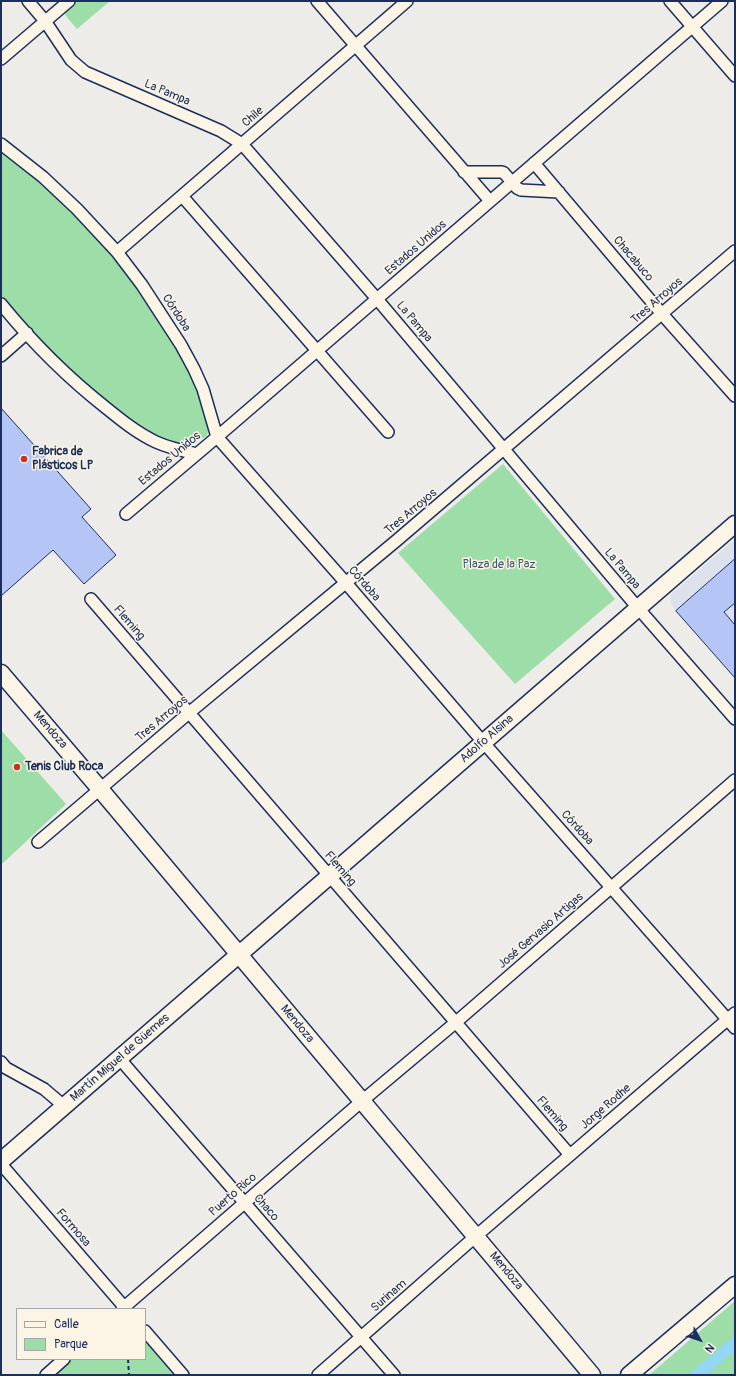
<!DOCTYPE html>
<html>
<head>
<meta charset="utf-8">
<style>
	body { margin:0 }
	#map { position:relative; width:736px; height:1376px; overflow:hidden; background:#eeece8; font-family:Pangolin,sans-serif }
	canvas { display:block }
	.frame { position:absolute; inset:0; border:2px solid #1b2f5e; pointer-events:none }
	.legend { position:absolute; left:16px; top:1308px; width:130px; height:52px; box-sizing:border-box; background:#fcf5e5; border:1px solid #a2a6af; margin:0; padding:5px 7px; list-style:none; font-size:12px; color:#1b2f5e }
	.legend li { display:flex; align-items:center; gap:8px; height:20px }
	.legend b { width:20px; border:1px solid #a2a6af }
	.north { position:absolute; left:680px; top:1320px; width:40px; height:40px; -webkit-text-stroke:3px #fcf5e5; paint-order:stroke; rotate:130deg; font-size:11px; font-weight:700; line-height:16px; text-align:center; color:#1b2f5e }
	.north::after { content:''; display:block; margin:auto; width:14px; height:18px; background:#1b2f5e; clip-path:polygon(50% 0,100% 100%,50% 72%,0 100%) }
</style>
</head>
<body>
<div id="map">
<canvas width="736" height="1376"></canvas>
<div class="frame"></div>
<ul class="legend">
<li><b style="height:5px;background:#fcf5e5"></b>Calle</li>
<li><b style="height:11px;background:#9ddda7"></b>Parque</li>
</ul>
<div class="north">N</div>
</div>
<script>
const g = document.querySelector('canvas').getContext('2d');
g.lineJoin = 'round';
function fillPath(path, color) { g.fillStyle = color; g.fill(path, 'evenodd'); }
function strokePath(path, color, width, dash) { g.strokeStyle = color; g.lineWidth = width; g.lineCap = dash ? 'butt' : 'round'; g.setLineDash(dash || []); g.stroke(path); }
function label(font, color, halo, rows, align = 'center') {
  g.font = font + ' Pangolin,sans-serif'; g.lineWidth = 3; g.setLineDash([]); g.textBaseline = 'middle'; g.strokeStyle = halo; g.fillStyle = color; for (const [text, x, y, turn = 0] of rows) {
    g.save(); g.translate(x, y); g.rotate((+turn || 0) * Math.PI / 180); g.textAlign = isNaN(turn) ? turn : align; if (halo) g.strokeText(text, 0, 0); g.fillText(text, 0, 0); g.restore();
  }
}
const built = new Path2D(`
	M735,539V678L672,606L670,595Z`);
const green = new Path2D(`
	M73,1H110L77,29L65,15L68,5Z
	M1,147L19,161L116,253L192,370L209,427L207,436L195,442L177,444L157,440L79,383L1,300Z
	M503,464L615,599L515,684L398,553Z
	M1,730L66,804L1,865Z
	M735,1301V1375H649Z
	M145,1331L183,1375H46L64,1359H145Z`);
const canal = new Path2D(`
	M697,1375L735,1343`);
const building = new Path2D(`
	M1,408L91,509L82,517L116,555L84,584L53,550L1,596Z
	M735,559V603L724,612L735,625V678L676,611Z`);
const path = new Path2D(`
	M128,1359L129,1375`);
const street = new Path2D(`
	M28,1L45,21L71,60L85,72L221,131L242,144L377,299L638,608L735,719
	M317,1L490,201
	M670,1L735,76
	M1,59L69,1
	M1,144L43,177L77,209L117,252L142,285L181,345L194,369L203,389L217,437L346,583L483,742L735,1028
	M534,163L662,314L735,396
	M464,172H502L504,173L517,188L521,190L559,192
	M182,196L388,432
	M117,252L407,1
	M1,304C32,342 67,377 105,407C121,420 137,433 156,442C169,448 183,451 197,454
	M1,356L27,333
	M126,514L217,437L722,1
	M91,599L570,1155
	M38,842L190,712L396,541L735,251
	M119,1058L394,1375
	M1,1062L6,1068L44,1089L64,1106
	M1,1164L126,1309
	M122,1309L362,1101L455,1023L735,780
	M145,1331L183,1375
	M46,1375L64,1359
	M318,1375L476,1236L735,1013`);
const secondary = new Path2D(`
	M1,673L100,789L592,1375
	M1,1161L735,524
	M629,1375L735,1285`);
const markers = [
	[24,459,4,"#c8321e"],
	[17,767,4,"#c8321e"]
];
const streetNames = [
	["La Pampa",167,93,23],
	["Chile",253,117,-41],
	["Estados Unidos",416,248,-41],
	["Chacabuco",633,259,50],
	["Tres Arroyos",657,301,-41],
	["Córdoba",176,313,57],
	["La Pampa",414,322,50],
	["Estados Unidos",170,459,-40],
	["Tres Arroyos",411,512,-40],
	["La Pampa",622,569,50],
	["Córdoba",364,584,49],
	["Fleming",129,623,49],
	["Tres Arroyos",162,719,-40],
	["Mendoza",50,730,49],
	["Adolfo Alsina",487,739,-41],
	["Córdoba",577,828,48],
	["Fleming",340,869,49],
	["José Gervasio Artigas",541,931,-41],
	["Mendoza",297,1024,50],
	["Martín Miguel de Güemes",120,1058,-41],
	["Jorge Rodhe",606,1107,-41],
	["Fleming",552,1114,49],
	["Puerto Rico",233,1195,-41],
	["Chaco",266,1208,49],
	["Formosa",73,1228,49],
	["Mendoza",506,1271,50],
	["Surinam",389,1296,-41]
];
const poiNames = [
	["Fabrica de",32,452],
	["Plásticos LP",32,466],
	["Tenis Club Roca",25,767]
];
const parkNames = [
	["Plaza de la Paz",499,565]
];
fillPath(built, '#dde1ec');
fillPath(green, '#9ddda7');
strokePath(canal, '#93d7f5', 12);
fillPath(building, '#b5c6f6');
strokePath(building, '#1b2f5e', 1);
strokePath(street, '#1b2f5e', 14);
strokePath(secondary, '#1b2f5e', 19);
strokePath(path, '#1b2f5e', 2, [4, 3]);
strokePath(street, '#fcf5e5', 11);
strokePath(secondary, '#fcf5e5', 16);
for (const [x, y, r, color] of markers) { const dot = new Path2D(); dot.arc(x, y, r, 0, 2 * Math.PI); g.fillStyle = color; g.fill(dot); strokePath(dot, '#fcf5e5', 1.5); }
label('12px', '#1b2f5e', '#fcf5e5', streetNames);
label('bold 12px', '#1b2f5e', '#fcf5e5', poiNames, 'left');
label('12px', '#3c5a70', '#fcf5e5', parkNames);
</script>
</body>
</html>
